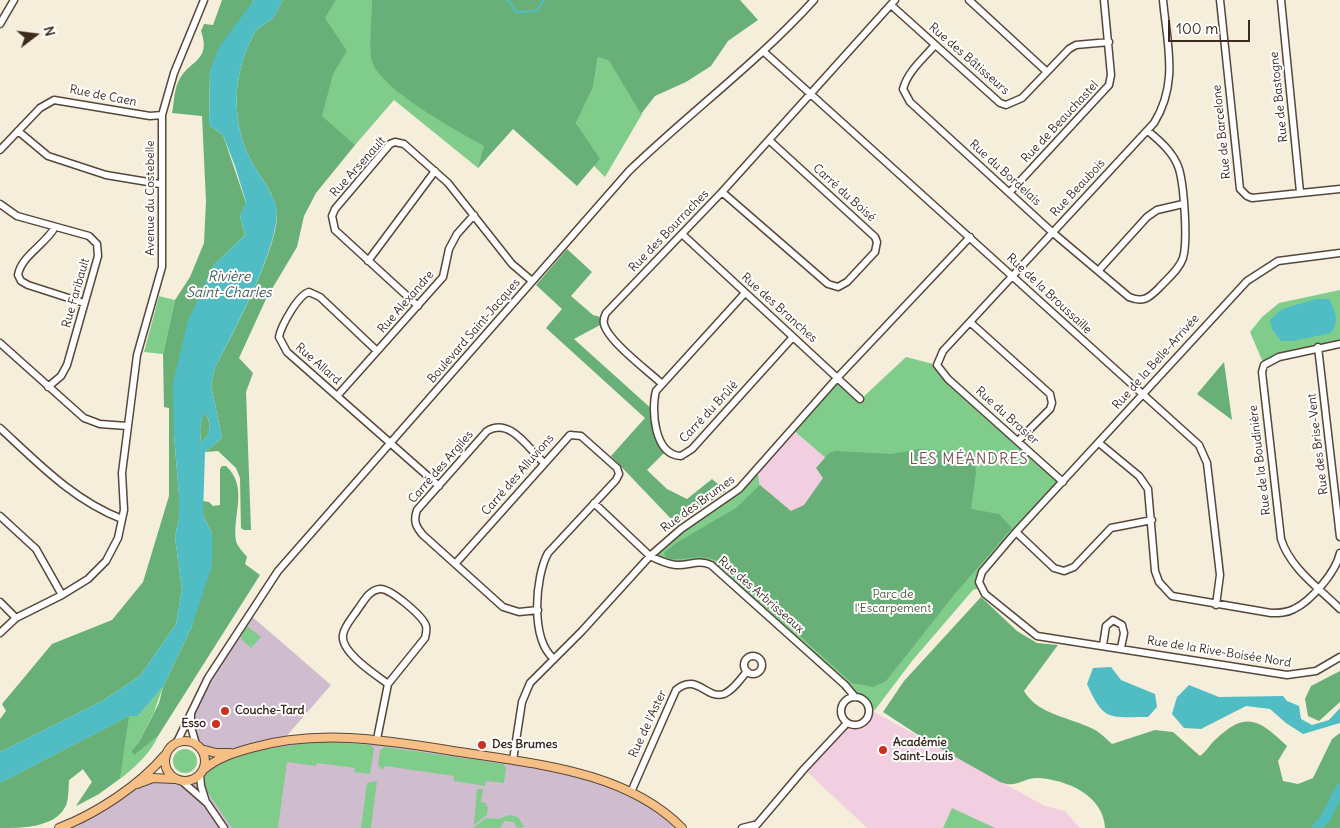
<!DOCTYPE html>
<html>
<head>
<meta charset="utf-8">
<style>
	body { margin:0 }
	#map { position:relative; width:1340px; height:828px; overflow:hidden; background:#f4eedb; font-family:Delius,sans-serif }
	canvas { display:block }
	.north { position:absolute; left:10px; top:10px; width:50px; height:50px; -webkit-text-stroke:4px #fff; paint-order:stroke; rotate:75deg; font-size:14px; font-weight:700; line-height:20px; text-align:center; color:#3b2a1e }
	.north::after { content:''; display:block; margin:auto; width:18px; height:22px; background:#3b2a1e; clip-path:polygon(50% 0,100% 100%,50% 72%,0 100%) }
	.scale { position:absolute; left:1168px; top:20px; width:82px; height:22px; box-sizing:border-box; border:2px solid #3b2a1e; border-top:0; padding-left:6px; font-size:15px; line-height:18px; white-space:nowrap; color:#3b2a1e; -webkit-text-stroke:4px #fff; paint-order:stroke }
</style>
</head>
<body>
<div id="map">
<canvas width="1340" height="828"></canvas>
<div class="north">N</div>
<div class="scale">100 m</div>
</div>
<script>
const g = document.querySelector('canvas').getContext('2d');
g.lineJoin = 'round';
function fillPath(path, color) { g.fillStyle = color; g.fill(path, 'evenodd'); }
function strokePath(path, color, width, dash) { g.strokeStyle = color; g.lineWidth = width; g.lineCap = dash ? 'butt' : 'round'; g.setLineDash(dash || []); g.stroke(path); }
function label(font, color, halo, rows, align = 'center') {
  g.font = font + ' Delius,sans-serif'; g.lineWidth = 4; g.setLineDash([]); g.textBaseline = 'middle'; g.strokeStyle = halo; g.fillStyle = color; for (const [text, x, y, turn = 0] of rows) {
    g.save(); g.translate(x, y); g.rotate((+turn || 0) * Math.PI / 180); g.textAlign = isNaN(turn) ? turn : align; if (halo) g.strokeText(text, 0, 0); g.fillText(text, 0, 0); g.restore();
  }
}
const built = new Path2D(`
	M792,429L894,517L771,551L757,469Z
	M869,709L1045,806L1065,811L1080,828H867L804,769L847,723L854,725L866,720Z`);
const industrial = new Path2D(`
	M249,614L331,685L284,739L349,737L576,772L631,792L682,828H59L146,780L175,779L187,782L200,774L205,766V757L196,744L191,710Z`);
const green = new Path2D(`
	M283,0H740L668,36H613L513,128L478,168L394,100L355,145L272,200L274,17Z
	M598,57L609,61L642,114L605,177L593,165L599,160L576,123L593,88Z
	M1340,290V344L1318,347L1264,365L1250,332L1262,317L1279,303Z
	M159,296L175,300L163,354L144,352Z
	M906,357L937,365L1063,482L982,572L980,588L973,590L912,661L875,710L869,709C866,701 862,698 855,697L711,565H678L650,556L671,537L727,499L757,469L771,551L894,517L792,429L838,378L861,399Z
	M247,626L261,637L251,648L242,640L241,636Z
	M163,687L154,712L139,742L131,751L134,754L158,736C146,765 104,792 76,806L92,782L83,769L69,780C68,787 69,801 65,807C54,828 20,828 0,828V783L129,716H138Z
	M329,742L371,745L374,749L370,774L354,772L355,768L317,763L316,766L287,762L278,828H232L204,787L206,773C229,752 296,743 329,742Z
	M385,747L504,764L506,769L504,783L486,781L485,786L454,781V776L385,766L382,770L378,765L380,750Z
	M173 761a12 12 0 1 1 24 0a12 12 0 1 1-24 0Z
	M377,781L371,828H361L367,783Z
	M477,789H483L481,802L486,803V806L488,807L487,815L474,825Z
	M952,808L995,828H943Z
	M509,815L518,817L524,827L517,828L514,822L504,821L500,828H473L486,818L499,819Z`);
const forest = new Path2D(`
	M222,0H254L210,70L209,125L223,135L246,203L240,216L245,235L213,266L174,435L179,496V518L175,537L182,590L176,624L140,676L102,701L0,752V719L6,711L2,704L52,644L112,620L143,582L169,496V408L164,407L163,354L175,300L190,277L204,243L206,201L202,116L172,113C174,104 174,91 178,82C188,60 212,62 201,31L204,24L213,25Z
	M283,0H336L325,18L347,51L333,74L322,116L355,145L316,193L304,216L297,247L266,299L239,358L253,373L246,392L251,530H244L241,528L240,478L236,468L218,451L205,452L222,438L211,385L215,368C232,336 278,248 277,214C276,195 262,180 253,164C230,123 232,74 254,34C258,26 268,23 274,17C277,12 280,5 283,0Z
	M372,0H740L758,20L728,41L711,66L686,82L655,96L641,114L609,61L598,57L593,88L576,123L600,159L577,186L513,129L478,168L484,146C458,131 376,88 371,58C369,39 372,18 372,0Z
	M567,249L592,272L571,296L593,315L604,318L602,324L574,339L654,411L655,425L668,449L647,470L667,489L687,499L712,479L726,491L676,524L611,456L645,418L546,328L562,309L536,285Z
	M1224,362L1232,420L1197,394Z
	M203,412C214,423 210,434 201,444L200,430Z
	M920,449L974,454L976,473L971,509L999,514L1012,528L954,595L886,681L873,687L852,683L716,560C696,553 685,562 666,558L664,553L676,543L736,508L760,485L791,511L804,505L823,478L816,468L829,453L836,451L891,454Z
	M222,466H226C249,487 232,515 236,541C237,546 244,553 247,557L245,564L260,575L158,736L134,755L131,751L139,742L159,703L163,687L192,626L212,534L203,515V501L209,502L213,506L220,505V469Z
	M981,597L1017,631L1037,643L1058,645L1024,691C1038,715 1070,717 1093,729C1100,732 1106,739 1112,744L1155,730L1173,732L1200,756C1207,751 1210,744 1216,739C1246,710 1260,720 1287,746L1278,761L1283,781L1298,784L1313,778L1332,739L1340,733V828H1105C1104,795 1065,779 1037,778C1022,778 1017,789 1000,782L929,742L883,712L904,681Z
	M1340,671V702L1319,721L1308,716L1305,699L1311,686Z
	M129,716L120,778L99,794L76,806L92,782L83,769L69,780C68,787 69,801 65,807C54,828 20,828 0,828V783Z`);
const water = new Path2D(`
	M254,0H283C280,5 277,12 274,17C268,23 258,26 254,34C232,74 230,123 253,164C260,177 277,197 277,214C275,254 234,331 215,368L211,385L222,438L205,452L203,515L212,534V565L192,626L163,687L138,716H129L0,783V752L102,701L140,676L176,624L182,590L175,537L179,518V496L174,435L173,383L188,321L213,266L245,235L240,216L246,202L235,166L223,135L209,125L210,70L219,47ZM203,413C214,421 210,434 201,444L200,430Z
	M1316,299H1329C1335,310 1340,321 1331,333L1293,341H1281L1272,329L1270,320L1282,309Z
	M1111,667L1121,680L1155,694L1157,707L1148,717C1109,717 1104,722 1087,684L1093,668Z
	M1189,685L1219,697L1283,696L1287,701L1299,706L1301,719L1312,725L1329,720L1340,708V723L1303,734L1286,723L1270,709L1246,706L1201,729L1184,728L1172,714L1177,697Z`);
const stream = new Path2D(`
	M508,0L516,12L537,11L544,0`);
const river = new Path2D(`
	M1317,828L1326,817L1340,789`);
const minor = new Path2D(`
	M969,0L1046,71
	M1220,0L1240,189L1247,196L1252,198L1340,189
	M1281,0L1300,192
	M891,5L1000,103L1006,105L1022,98L1069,49L1076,45L1109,42
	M0,24L14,0
	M935,45C923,59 908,71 903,89L910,102L1052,232L1129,297C1143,303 1149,298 1159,288C1167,279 1179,270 1183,258C1188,241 1184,186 1179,169C1174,153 1160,141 1148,131
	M763,51L1199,445L1207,463L1220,575L1216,605
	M18,131L48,156L106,175L160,184
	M0,150L40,108L54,100L150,116L162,115
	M722,192L828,284L838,287L847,282L875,252L877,242L875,237L770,141
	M1010,192L1109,85L1111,75L1104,0
	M0,204L17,216L89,236L97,244L98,256L67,365L61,376L48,387
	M55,227C46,244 21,256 18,275L21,281L28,285L84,303
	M682,234L860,399
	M1340,253L1278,261L1247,281L1016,532L982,572L979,582L985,594L1037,636L1287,675L1316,671L1340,657
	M368,261L435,171
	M1099,270L1147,217L1157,210L1183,204
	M745,293L656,391C651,410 654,455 681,456L692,449L793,337
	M418,306L335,230L332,216L335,209L390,144L395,142L404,144L448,183L512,264L532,281
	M971,323L1050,394L1052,403L1050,409L1018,441
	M0,343L84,418L100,424L127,426
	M1340,344L1279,357L1264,365L1262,372L1281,539C1290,568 1319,588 1340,609
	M1318,347L1340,537
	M377,351L320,297L309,292C298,295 281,326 279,337L287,352L439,486
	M661,383C648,371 608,341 604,324C603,320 604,317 606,313L722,192L895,0
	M338,395L443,277L449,249L457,234L474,215
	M0,428C38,463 73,500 122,519
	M1099,443L1139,476L1148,489L1155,571L1159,582L1172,596L1271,613C1279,613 1287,613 1294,609C1311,601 1336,572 1340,553
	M1063,482L948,379L937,365L943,351L1154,123C1179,83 1167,44 1163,0
	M594,503L650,556C658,560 667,564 676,565C689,566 698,559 711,565L845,685L855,697
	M0,516L36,549L62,595
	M1016,532L1054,568L1064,571L1074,567L1111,528L1152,520
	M455,564L570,435L581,436L617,468L619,474L616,480L548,553C535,577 530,639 554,659
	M0,602L16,618
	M538,610L519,612L503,607L423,535C416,527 413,521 417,510L487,431C510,417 528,448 544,463
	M0,633L16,618L62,595L88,579L106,561L118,538L124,510L122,473L137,355L162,267V115L174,73L204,0
	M1103,645L1106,626L1113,620L1122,625L1124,633L1121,648
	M744 665a9 9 0 1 1 18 0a9 9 0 1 1-18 0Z
	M841 711a14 14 0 1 1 28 0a14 14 0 1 1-28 0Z
	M191,714V727L196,744
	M377,739L388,684L425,638C426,634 427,630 426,626C423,616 390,588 380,589C369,590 364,601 358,609C353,617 344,626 343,635C340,652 376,675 388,684
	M177,742L208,678L278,571L629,171C689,113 758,62 814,0
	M513,760L522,702L530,683L582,631L650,556L681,529L739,489L838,377L970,237
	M200,774L201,786L206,802
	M183,782L207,803L224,828
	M631,792L676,690C697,672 706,700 724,694C733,690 741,679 747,671
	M742,828L754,825
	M754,828L804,769L847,723`);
const major = new Path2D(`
	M165 761a20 20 0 1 1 40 0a20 20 0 1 1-40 0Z
	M201,749L216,753H230
	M203,770C217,758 233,753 251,748C321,728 390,741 460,752C535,764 626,771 682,828
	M137,784L153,778L174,779
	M59,828C96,814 140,785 165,755`);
const markers = [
	[225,711,5,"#c8321e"],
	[216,724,5,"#c8321e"],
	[482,745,5,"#c8321e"],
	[883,750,5,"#c8321e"]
];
const streetNames = [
	["Rue des Bâtisseurs",969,59,41],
	["Rue de Caen",103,96,11],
	["Rue de Bastogne",1279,97,-96],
	["Rue de Beauchastel",1060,122,-47],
	["Rue de Barcelone",1222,132,-96],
	["Rue Arsenault",358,167,-48],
	["Rue du Bordelais",1005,173,42],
	["Rue Beaubois",1078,188,-47],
	["Carré du Boisé",844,193,42],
	["Avenue du Costebelle",151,198,-90],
	["Rue des Bourraches",669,231,-46],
	["Rue Faribault",76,293,-74],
	["Rue de la Broussaille",1049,294,43],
	["Rue Alexandre",406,302,-49],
	["Rue des Branches",779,308,42],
	["Boulevard Saint-Jacques",474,331,-49],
	["Rue de la Belle-Arrivée",1156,362,-48],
	["Rue Allard",318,364,41],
	["Carré du Brûlé",709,412,-47],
	["Rue du Brasier",1007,416,42],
	["Rue des Brise-Vent",1318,444,-97],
	["Rue de la Boudinière",1260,460,-97],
	["Carré des Argiles",441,467,-49],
	["Carré des Alluvions",518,475,-49],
	["Rue des Brumes",698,504,-36],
	["Rue des Arbrisseaux",761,595,41],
	["Rue de la Rive-Boisée Nord",1219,652,9],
	["Rue de l'Aster",648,724,-65]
];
const parkNames = [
	["Parc de",893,595],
	["l'Escarpement",893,609]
];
const poiNames = [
	["Couche-Tard",235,711],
	["Esso",206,724,"right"],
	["Académie",893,743],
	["Saint-Louis",893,757],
	["Des Brumes",492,745]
];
const waterNames = [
	["Rivière",229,277],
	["Saint-Charles",229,293]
];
const quarterNames = [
	["LES MÉANDRES",969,460]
];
fillPath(built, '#f2cfe0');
fillPath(industrial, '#cfbdcf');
fillPath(green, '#80cd8b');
fillPath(forest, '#68b077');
fillPath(water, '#4fbdc3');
strokePath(stream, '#4fbdc3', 2);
strokePath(river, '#4fbdc3', 10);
strokePath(minor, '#57473a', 9);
strokePath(major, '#57473a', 10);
strokePath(minor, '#fff', 6);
strokePath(major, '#f5bf86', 8);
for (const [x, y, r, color] of markers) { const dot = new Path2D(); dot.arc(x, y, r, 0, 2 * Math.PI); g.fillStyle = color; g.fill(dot); strokePath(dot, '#fff', 2); }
label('12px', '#3b2a1e', '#fff', streetNames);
label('12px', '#505b3f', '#fff', parkNames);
label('bold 12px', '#3b2a1e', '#fff', poiNames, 'left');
label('italic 14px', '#425d58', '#fff', waterNames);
g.letterSpacing = '1px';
label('15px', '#795857', '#fff', quarterNames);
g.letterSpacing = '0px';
</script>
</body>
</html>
